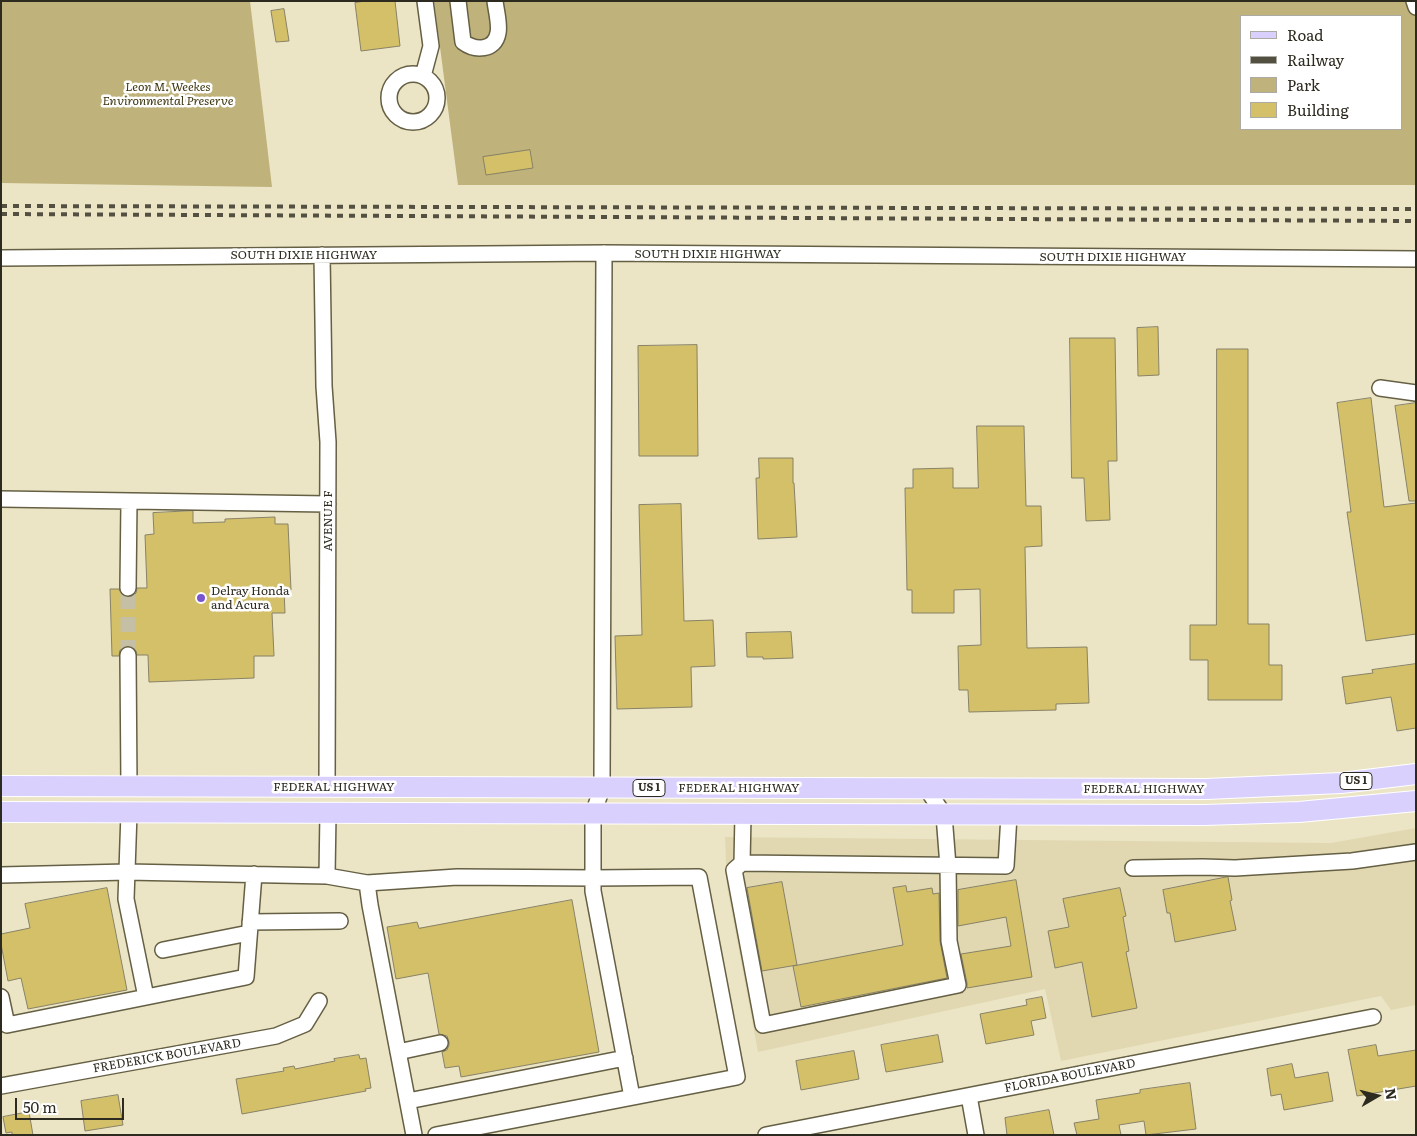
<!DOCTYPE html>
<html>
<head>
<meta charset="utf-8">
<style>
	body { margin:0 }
	#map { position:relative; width:1417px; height:1136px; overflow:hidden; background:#ebe5c6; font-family:Literata,serif }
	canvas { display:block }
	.frame { position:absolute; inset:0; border:2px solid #2d2a1f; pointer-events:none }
	.legend { position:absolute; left:1240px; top:15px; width:162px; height:115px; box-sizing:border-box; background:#fff; border:1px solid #abaaa5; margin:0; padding:6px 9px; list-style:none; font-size:15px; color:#2d2a1f }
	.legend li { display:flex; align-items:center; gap:10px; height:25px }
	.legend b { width:25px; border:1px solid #abaaa5 }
	.north { position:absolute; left:1352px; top:1071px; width:50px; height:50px; -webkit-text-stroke:4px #fff; paint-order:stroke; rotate:82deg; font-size:14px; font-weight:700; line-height:20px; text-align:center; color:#2d2a1f }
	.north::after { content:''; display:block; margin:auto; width:18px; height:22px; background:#2d2a1f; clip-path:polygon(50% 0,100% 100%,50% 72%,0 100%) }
	.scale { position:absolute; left:15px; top:1098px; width:109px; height:22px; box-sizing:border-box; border:2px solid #2d2a1f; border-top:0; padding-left:6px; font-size:15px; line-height:18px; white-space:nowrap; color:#2d2a1f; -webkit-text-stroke:4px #fff; paint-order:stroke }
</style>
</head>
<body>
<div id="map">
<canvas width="1417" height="1136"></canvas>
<div class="frame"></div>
<ul class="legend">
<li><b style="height:6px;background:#dad0fe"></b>Road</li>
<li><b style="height:6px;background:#545041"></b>Railway</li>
<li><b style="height:14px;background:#bfb27b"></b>Park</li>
<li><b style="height:14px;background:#d3c068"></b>Building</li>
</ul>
<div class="north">N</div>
<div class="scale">50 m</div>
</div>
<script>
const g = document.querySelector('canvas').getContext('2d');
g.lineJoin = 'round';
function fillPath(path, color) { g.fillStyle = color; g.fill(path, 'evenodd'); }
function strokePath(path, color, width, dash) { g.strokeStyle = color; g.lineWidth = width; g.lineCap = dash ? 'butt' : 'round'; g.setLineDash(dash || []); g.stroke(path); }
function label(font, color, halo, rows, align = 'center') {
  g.font = font + ' Literata,serif'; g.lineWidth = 5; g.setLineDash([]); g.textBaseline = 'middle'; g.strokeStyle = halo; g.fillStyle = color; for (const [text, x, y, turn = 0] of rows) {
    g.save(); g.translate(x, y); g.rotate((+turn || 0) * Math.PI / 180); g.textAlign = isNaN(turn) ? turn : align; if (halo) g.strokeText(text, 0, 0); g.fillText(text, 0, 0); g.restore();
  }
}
const built = new Path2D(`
	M1416,828V1005L1391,1010L1381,996L1061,1061L1045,989L758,1052L727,887L725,837L1331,843Z`);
const green = new Path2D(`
	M1,1H250L272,187L1,183Z
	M434,1H1416V185H458ZM1241,16H1401V129H1241Z`);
const building = new Path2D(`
	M365,1H395L400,46L361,51L355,3Z
	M284,9L289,41L276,42L271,11Z
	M530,150L533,168L486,175L483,157Z
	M1158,327L1159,375L1138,376L1137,328Z
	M1070,338H1115L1117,461H1108L1110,520L1086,521L1084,478H1072Z
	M697,345L698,456H639L638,346Z
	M1217,349H1248V624H1269V665H1282V700H1208V660H1190V625H1216Z
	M1371,398L1384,507L1416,503V634L1366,641L1347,512H1351L1337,403Z
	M1416,403V501H1409L1395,406Z
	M977,426H1024L1026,506H1041L1042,546L1025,547L1027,648L1087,647L1089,703L1056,704V710L969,712L968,690H959L958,646L981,645L980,589L954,590V613H912V590H907L905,488H913V469L953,468V488H978Z
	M759,458H793V483H794L797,537L758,539L756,478H759Z
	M681,504L684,621L713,620L715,666L691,667L692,707L617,709L615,636L642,635L639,505Z
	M193,511V523L225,522V519L275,517V524H288L291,590H284L285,613H272L274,656H254V678L149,682L148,655H137L136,651L133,647L127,646L123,647L120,650L119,656H112L110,589H119L123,596L128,597L133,596L136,593L137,588H147L145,535L154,534L153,513Z
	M791,632L793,658L763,659V657H747L746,633Z
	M1416,664V728L1397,731L1391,697L1346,704L1342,677L1373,673L1372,670Z
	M1228,877L1232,900L1230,901L1236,930L1175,942L1170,913H1167L1163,890Z
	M1016,880L1032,977L967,988V983L961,954L1011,946L1006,917L958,926V890Z
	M782,882L797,965L762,971L747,888Z
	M906,886L907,892L932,888L933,894L939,893L940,941L947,978L801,1007L793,966L903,945L893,888Z
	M107,888L127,990L28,1009L21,978L8,981L1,944V934L30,928L25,904Z
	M1120,888L1126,916L1123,917L1129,951L1126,952L1137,1008L1092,1017L1082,962L1055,968L1048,931L1069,927L1063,899Z
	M572,900L599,1052L461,1077L459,1066L445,1068L442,1052L447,1050L449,1045V1042L447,1036L439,1034L428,973L396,979L387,927L417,922L419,928Z
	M1042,997L1046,1018L1031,1021L1034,1035L986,1044L980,1014L1027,1005L1026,1000Z
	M938,1035L943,1062L886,1072L881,1045Z
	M1376,1045L1378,1056L1416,1050V1086L1357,1096L1348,1050Z
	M854,1051L859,1079L801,1090L796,1061Z
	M359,1055L360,1059L366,1058L371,1088L365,1089L366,1091L242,1114L236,1079L284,1071L283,1068L294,1066L295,1069L335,1061L334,1059Z
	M1292,1064L1295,1078L1328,1072L1333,1101L1284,1110L1281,1094L1271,1096L1267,1069Z
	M1190,1083L1196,1129L1146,1135L1144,1121L1119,1125L1121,1135H1077L1074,1123L1099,1119L1096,1100L1140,1093V1090Z
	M118,1095L123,1125L85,1131L81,1101Z
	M1049,1110L1054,1135H1007L1005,1118Z
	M29,1112L33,1135H12V1132L6,1133L3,1117Z`);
const minorTunnel = new Path2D(`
	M128,655V588`);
const minor = new Path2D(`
	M458,1L463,42C475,51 495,51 498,33C500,25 496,10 495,1
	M1414,1L1416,7
	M389 98a24 24 0 1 1 48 0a24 24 0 1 1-48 0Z
	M423,76L431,46L425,1
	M604,253L602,779V788L593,814V891L632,1097
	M322,255L324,386L328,442L327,787
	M1,258L604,253L1416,259
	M1380,388L1416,393
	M1,499L328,504
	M128,588L129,501
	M128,655L129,787
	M129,813L126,899L146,997
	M743,815L742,863L1006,866L1009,815
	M742,863L734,870L763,1025L958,985L949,941L948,866L944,815L927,789
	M1133,868L1203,867L1235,868L1352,861L1416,852
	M1,875L127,872L327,876L367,883
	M327,876L328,813
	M250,922L340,921
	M163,950L249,933
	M1,997L7,1025L246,977L254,874
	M398,1052L440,1043
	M1,1086L276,1036L305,1024L319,1001
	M969,1096L976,1135
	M408,1101L625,1058
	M414,1135L370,905L367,883L457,877L594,878L699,877L737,1077L436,1135
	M766,1135L1373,1017`);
const major = new Path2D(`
	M1,786L1206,789L1341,783L1416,774
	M1,812L1204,815L1299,812L1416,801`);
const rail = new Path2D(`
	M1,206L1416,209
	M1,214L1416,221`);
const markers = [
	[201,598,5,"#7a55cf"]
];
const shields = [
	[1356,781,32],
	[649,788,32]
];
const shieldNames = [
	["US 1",1356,781],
	["US 1",649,788]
];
const parkNames = [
	["Leon M. Weekes",168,87],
	["Environmental Preserve",168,101]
];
const streetNames = [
	["SOUTH DIXIE HIGHWAY",708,254],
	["SOUTH DIXIE HIGHWAY",304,255],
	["SOUTH DIXIE HIGHWAY",1113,257],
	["AVENUE F",328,521,-90],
	["FEDERAL HIGHWAY",334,787],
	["FEDERAL HIGHWAY",739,788],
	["FEDERAL HIGHWAY",1144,789],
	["FREDERICK BOULEVARD",167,1056,-10],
	["FLORIDA BOULEVARD",1070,1076,-11]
];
const poiNames = [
	["Delray Honda",211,591],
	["and Acura",211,605]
];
fillPath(built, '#e1d8b2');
fillPath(green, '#bfb27b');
fillPath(building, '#d3c068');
strokePath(building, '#888266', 1);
strokePath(minorTunnel, '#c5c0a5', 15, [15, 8]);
strokePath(minor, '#655f44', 18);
strokePath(major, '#fff', 22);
strokePath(minor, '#fff', 15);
strokePath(major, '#dad0fe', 20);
strokePath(rail, '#545041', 4, [6, 6]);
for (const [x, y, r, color] of markers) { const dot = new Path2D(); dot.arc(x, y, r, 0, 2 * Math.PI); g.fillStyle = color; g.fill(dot); strokePath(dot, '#fff', 2); }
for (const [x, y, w] of shields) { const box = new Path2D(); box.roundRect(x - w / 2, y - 8.5, w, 17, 4); g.fillStyle = '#fff'; g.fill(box); strokePath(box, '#2d2a1f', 1); }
label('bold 11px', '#2d2a1f', null, shieldNames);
label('italic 12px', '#3d350e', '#fff', parkNames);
label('12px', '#2d2a1f', '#fff', streetNames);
label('12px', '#2d2a1f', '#fff', poiNames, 'left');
</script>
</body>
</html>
